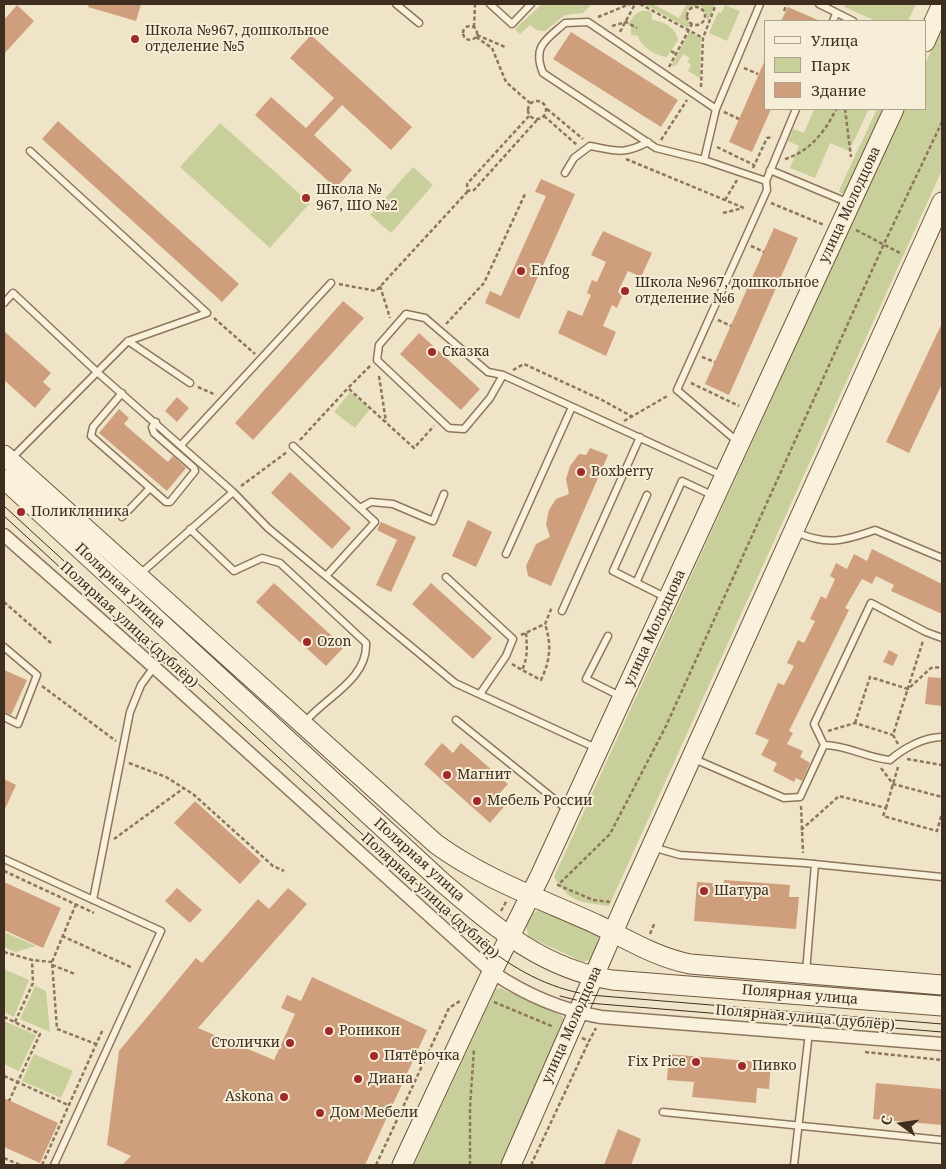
<!DOCTYPE html>
<html>
<head>
<meta charset="utf-8">
<style>
	body { margin:0 }
	#map { position:relative; width:946px; height:1169px; overflow:hidden; background:#f0e4c8; font-family:"Noto Serif",serif }
	canvas { display:block }
	.frame { position:absolute; inset:0; border:5px solid #3d2e20; pointer-events:none }
	.legend { position:absolute; left:764px; top:20px; width:162px; height:90px; box-sizing:border-box; background:#f7eed8; border:1px solid #ada18e; margin:0; padding:6px 9px; list-style:none; font-size:15px; color:#3d2e20 }
	.legend li { display:flex; align-items:center; gap:10px; height:25px }
	.legend b { width:25px; border:1px solid #ada18e }
	.north { position:absolute; left:876px; top:1099px; width:50px; height:50px; -webkit-text-stroke:4px #f7eed8; paint-order:stroke; rotate:284deg; font-size:14px; font-weight:700; line-height:20px; text-align:center; color:#3d2e20 }
	.north::after { content:''; display:block; margin:auto; width:18px; height:22px; background:#3d2e20; clip-path:polygon(50% 0,100% 100%,50% 72%,0 100%) }
</style>
</head>
<body>
<div id="map">
<canvas width="946" height="1169"></canvas>
<div class="frame"></div>
<ul class="legend">
<li><b style="height:6px;background:#faf1dc"></b>Улица</li>
<li><b style="height:14px;background:#c9cf9b"></b>Парк</li>
<li><b style="height:14px;background:#cf9f7d"></b>Здание</li>
</ul>
<div class="north">С</div>
</div>
<script>
const g = document.querySelector('canvas').getContext('2d');
g.lineJoin = 'round';
function fillPath(path, color) { g.fillStyle = color; g.fill(path, 'evenodd'); }
function strokePath(path, color, width, dash) { g.strokeStyle = color; g.lineWidth = width; g.lineCap = dash ? 'butt' : 'round'; g.setLineDash(dash || []); g.stroke(path); }
function label(font, color, halo, rows, align = 'center') {
  g.font = font + ' "Noto Serif",serif'; g.lineWidth = 4; g.setLineDash([]); g.textBaseline = 'middle'; g.strokeStyle = halo; g.fillStyle = color; for (const [text, x, y, turn = 0] of rows) {
    g.save(); g.translate(x, y); g.rotate((+turn || 0) * Math.PI / 180); g.textAlign = isNaN(turn) ? turn : align; if (halo) g.strokeText(text, 0, 0); g.fillText(text, 0, 0); g.restore();
  }
}
const green = new Path2D(`
	M542,4H590L591,5L583,13L565,15L545,31L536,30L530,25L520,34L515,29Z
	M644,4H653L679,18L687,4H715L708,21L703,7L699,5L687,10L685,14L690,25L688,28Z
	M846,4H916L908,21H876L844,7Z
	M725,5L740,11L727,41L709,33L718,12L721,13Z
	M641,11H649L652,14V20C664,21 676,28 678,40L667,57C656,56 641,47 638,36L631,35V27L628,25L634,15Z
	M942,26V170L609,906C581,902 569,903 554,877L904,109H925V64Z
	M689,32L701,38L700,78L688,71L691,65L687,62L690,58L683,54L677,65L671,67Z
	M814,109H869L849,151L830,143L815,178L790,168L799,146L788,141L793,129L804,133Z
	M877,109H885L846,191L843,194L839,192L840,188Z
	M220,123L310,203L270,248L180,167Z
	M413,167L433,185L391,233L370,215Z
	M350,392L370,409L355,428L334,412Z
	M543,909L594,932L598,936C598,949 597,959 583,962L529,937C523,924 529,911 543,909Z
	M4,932L36,946L15,952L4,947Z
	M4,969L29,980L14,1017L4,1012Z
	M35,986L46,991L50,1032L20,1019Z
	M500,988L560,1015L563,1017L564,1026L500,1165H414L496,989Z
	M4,1021L36,1035L19,1071L4,1064Z
	M34,1054L73,1071L61,1098L22,1081Z`);
const building = new Path2D(`
	M89,4H141L136,21L88,7Z
	M17,5L34,21L4,54V20Z
	M788,7L820,21H781Z
	M571,32L678,100L661,127L553,59Z
	M311,35L412,127L391,150L342,105L314,135L352,170L336,188L255,115L271,97L306,128L334,98L290,58Z
	M765,60V109H771L752,152L729,142Z
	M58,121L239,284L222,302L42,139Z
	M541,179L575,194L519,319L485,303L490,291L501,296L546,196L535,192Z
	M774,228L798,238L729,395L705,384Z
	M603,231L652,253L641,277L628,271L618,292L623,294L617,308L612,305L603,326L616,332L606,356L558,333L568,310L582,316L591,295L587,293L592,280L597,282L606,262L591,255Z
	M343,301L364,318L253,440L235,423Z
	M942,323V384L909,453L886,442Z
	M4,331L51,373L43,382L51,389L35,408L4,380Z
	M419,333L480,389L461,410L400,354Z
	M177,397L189,408L177,422L165,411Z
	M119,409L129,418L124,424L168,462L173,456L186,468L167,491L99,433Z
	M590,448L608,455L551,586L528,576L526,566L536,544L550,537L546,524L549,510L556,499L569,494L566,479L570,466L579,454L586,455Z
	M290,472L351,528L332,549L271,493Z
	M468,520L492,532L476,567L452,556Z
	M381,522L416,537L391,592L376,585L397,540L377,530Z
	M872,549L942,584V614L891,591L894,585L876,576L872,584L862,579L845,608L849,610L789,731L793,733L787,744L803,751L800,757L810,763L802,781L796,778L794,782L773,771L777,763L761,755L769,740L755,734L778,683L784,685L794,666L787,663L798,640L804,643L815,621L810,619L821,596L826,599L835,579L830,576L836,563L847,569L854,554L867,561Z
	M274,583L344,647L326,666L256,602Z
	M431,583L492,638L473,659L412,604Z
	M889,650L898,655L893,666L883,662Z
	M4,670L27,680L11,715L4,712Z
	M928,677L942,678V706L925,704Z
	M442,743L453,753L461,743L508,784L499,794L508,802L490,823L424,764Z
	M4,779L16,785L4,811Z
	M195,801L261,861L240,884L174,823Z
	M724,880L790,885L789,897H799L796,929L694,921L697,882L724,884Z
	M4,882L61,908L43,948L4,930Z
	M177,888L202,910L190,923L165,901Z
	M288,888L307,904L198,1028L274,1060L295,1014L281,1008L287,995L301,1001L312,977L427,1030L365,1165H122L131,1156L107,1145L119,1051L196,958L202,963L258,899L269,909Z
	M669,1054L771,1063L769,1089L757,1088L756,1103L692,1097L694,1082L667,1080Z
	M876,1083L942,1089V1125L873,1119Z
	M4,1098L58,1123L40,1163L4,1147Z
	M618,1129L641,1139L631,1165H604Z`);
const path = new Path2D(`
	M640,4L703,38
	M687 16a9 9 0 1 1 18 0a9 9 0 1 1-18 0Z
	M784,11L787,4
	M598,17L630,4
	M463 33a7 7 0 1 1 14 0a7 7 0 1 1-14 0Z
	M612,26L626,22L637,28
	M474,27L475,4
	M620,32L635,4
	M477,35L505,47
	M476,37L492,48L506,82L530,103
	M671,51L676,54
	M669,67L692,24
	M744,68L758,74
	M701,87L703,38L716,4
	M528 110a9 9 0 1 1 18 0a9 9 0 1 1-18 0Z
	M547,109L583,139
	M845,109L851,157
	M724,112L739,119
	M529,116L467,184L468,191L474,190L537,120
	M544,116L577,145
	M661,140L687,100
	M717,147L754,165
	M626,159L744,208
	M785,159C809,152 826,131 836,109
	M753,168L767,138L773,137
	M725,200L737,180
	M771,203L824,225
	M723,213L743,208
	M856,230L902,254
	M751,246L764,252
	M735,283L747,289
	M339,284L376,291L468,191
	M380,286L390,318
	M214,318L255,354
	M718,320L731,326
	M446,324L484,283L525,194
	M702,357L715,362
	M370,366L348,388L414,448L434,426
	M513,370L524,364L602,400L633,417
	M379,376L386,422
	M691,383L739,406
	M198,387L216,395
	M624,421L669,395
	M300,440L348,388
	M241,486L287,452
	M4,602L51,643
	M526,633C527,646 528,658 522,670L541,680C550,661 552,645 545,624
	M521,635L545,624L552,607
	M512,664L522,670
	M42,686L116,741
	M855,723L870,677L908,689L931,668L942,667
	M828,731L855,723L893,735
	M898,744L893,735L923,641
	M907,759L942,765
	M129,763L166,777L193,794L273,866L284,871
	M881,768L893,784L942,797
	M801,806L803,853
	M886,808L898,767
	M801,830L839,796L886,808L883,816L937,831L942,813
	M114,839L184,788
	M4,871L94,913
	M610,902L593,900L558,885L610,834L666,726L883,246L942,122
	M76,904L52,962L57,1029L96,1044
	M501,911L507,900
	M650,934L655,922
	M62,936L133,968
	M4,952L32,960L52,962
	M52,965L75,974
	M494,1002L554,1027
	M4,1017L40,1034L9,1101
	M15,1022L33,983L32,960
	M582,1038L589,1041L596,1028
	M865,1052L942,1060
	M4,1076L68,1105
	M4,1158L20,1165
	M42,1165L103,1029
	M376,1165L449,1008L460,1001
	M470,1165V1107L474,1049
	M531,1165L589,1041`);
const lane = new Path2D(`
	M396,4L419,23
	M490,4L512,24L531,4
	M819,4L853,21
	M833,21L836,14
	M716,109L588,22L565,23C546,40 532,46 543,73L656,148L704,160L766,181L796,109
	M704,160L716,109L760,4
	M770,170L849,203
	M565,173L574,158L590,146C617,151 623,155 648,142
	M4,303L13,293L97,372L233,492L268,528L455,683L596,748
	M406,314L425,318L488,372L503,375L490,398L464,429L449,428L377,360L379,345Z
	M128,341L190,383
	M503,375L723,476
	M122,393L93,427L91,436L166,502H170L195,471L194,468L154,433L152,427L156,422
	M738,442L677,390L767,190L766,181
	M182,444L331,283
	M293,446L375,522L326,576
	M10,460L128,341L207,313L30,151
	M647,495L613,571L667,598
	M360,508L371,502L393,504L433,521L444,494
	M122,517L149,489
	M190,529L234,571L262,558L280,563L366,643C368,679 326,697 305,722
	M796,532C827,546 844,541 875,530L942,558
	M506,554L572,407
	M139,575L233,492
	M446,577L513,639L506,656L480,694
	M636,583L682,481L714,496
	M562,611L640,437
	M608,636L586,679L622,697
	M4,647L37,675L18,724L4,717
	M456,720L569,811
	M824,745L814,724L871,603L926,632L942,638
	M824,745C847,745 867,758 890,760C904,748 924,737 942,737
	M692,758L784,798L800,797L824,745
	M652,847L680,855L804,863L942,877
	M4,859L161,931L54,1165
	M93,900L130,712L141,685L154,667
	M806,972L815,864
	M663,1112L942,1140
	M794,1165L809,1032`);
const street = new Path2D(`
	M4,535L154,667L492,972C526,995 560,1010 601,1017L942,1044`);
const secondary = new Path2D(`
	M925,42L942,4
	M4,455L436,844C484,879 541,899 596,924C627,939 655,957 690,964L942,985
	M4,479L442,882C495,927 541,968 612,980L942,1006
	M402,1165L492,972L540,876L894,109
	M511,1165L625,905L942,202`);
const tram = new Path2D(`
	M4,506L480,942C514,969 547,988 590,995L942,1024
	M4,516L172,670
	M560,996L588,1003L942,1032`);
const markers = [
	[135,39,5,"#9e2a2b"],
	[306,198,5,"#9e2a2b"],
	[521,271,5,"#9e2a2b"],
	[625,291,5,"#9e2a2b"],
	[432,352,5,"#9e2a2b"],
	[581,472,5,"#9e2a2b"],
	[21,512,5,"#9e2a2b"],
	[307,642,5,"#9e2a2b"],
	[447,775,5,"#9e2a2b"],
	[477,801,5,"#9e2a2b"],
	[704,891,5,"#9e2a2b"],
	[329,1031,5,"#9e2a2b"],
	[290,1043,5,"#9e2a2b"],
	[374,1056,5,"#9e2a2b"],
	[696,1062,5,"#9e2a2b"],
	[742,1066,5,"#9e2a2b"],
	[358,1079,5,"#9e2a2b"],
	[284,1097,5,"#9e2a2b"],
	[320,1113,5,"#9e2a2b"]
];
const poiNames = [
	["Школа №967, дошкольное",145,31],
	["отделение №5",145,47],
	["Школа №",316,190],
	["967, ШО №2",316,206],
	["Enfog",531,271],
	["Школа №967, дошкольное",635,283],
	["отделение №6",635,299],
	["Сказка",442,352],
	["Boxberry",591,472],
	["Поликлиника",31,512],
	["Ozon",317,642],
	["Магнит",457,775],
	["Мебель России",487,801],
	["Шатура",714,891],
	["Роникон",339,1031],
	["Столички",280,1043,"right"],
	["Пятёрочка",384,1056],
	["Fix Price",686,1062,"right"],
	["Пивко",752,1066],
	["Диана",368,1079],
	["Askona",274,1097,"right"],
	["Дом Мебели",330,1113]
];
const streetNames = [
	["улица Молодцова",850,205,-65],
	["Полярная улица",120,586,43],
	["Полярная улица (дублёр)",129,625,42],
	["улица Молодцова",655,628,-65],
	["Полярная улица",419,860,42],
	["Полярная улица (дублёр)",430,896,42],
	["Полярная улица",800,995,5],
	["Полярная улица (дублёр)",805,1018,5],
	["улица Молодцова",572,1025,-66]
];
fillPath(green, '#c9cf9b');
fillPath(building, '#cf9f7d');
strokePath(lane, '#8d765c', 9);
strokePath(street, '#8d765c', 15);
strokePath(secondary, '#6f573f', 21);
strokePath(path, '#8d765c', 2.5, [4, 2.5]);
strokePath(lane, '#faf1dc', 6);
strokePath(street, '#faf1dc', 12);
strokePath(secondary, '#faf1dc', 19);
strokePath(tram, '#3d2e20', 1);
for (const [x, y, r, color] of markers) { const dot = new Path2D(); dot.arc(x, y, r, 0, 2 * Math.PI); g.fillStyle = color; g.fill(dot); strokePath(dot, '#f7eed8', 2); }
label('14px', '#3d2e20', '#f7eed8', poiNames, 'left');
label('14px', '#3d2e20', '#f7eed8', streetNames);
</script>
</body>
</html>
